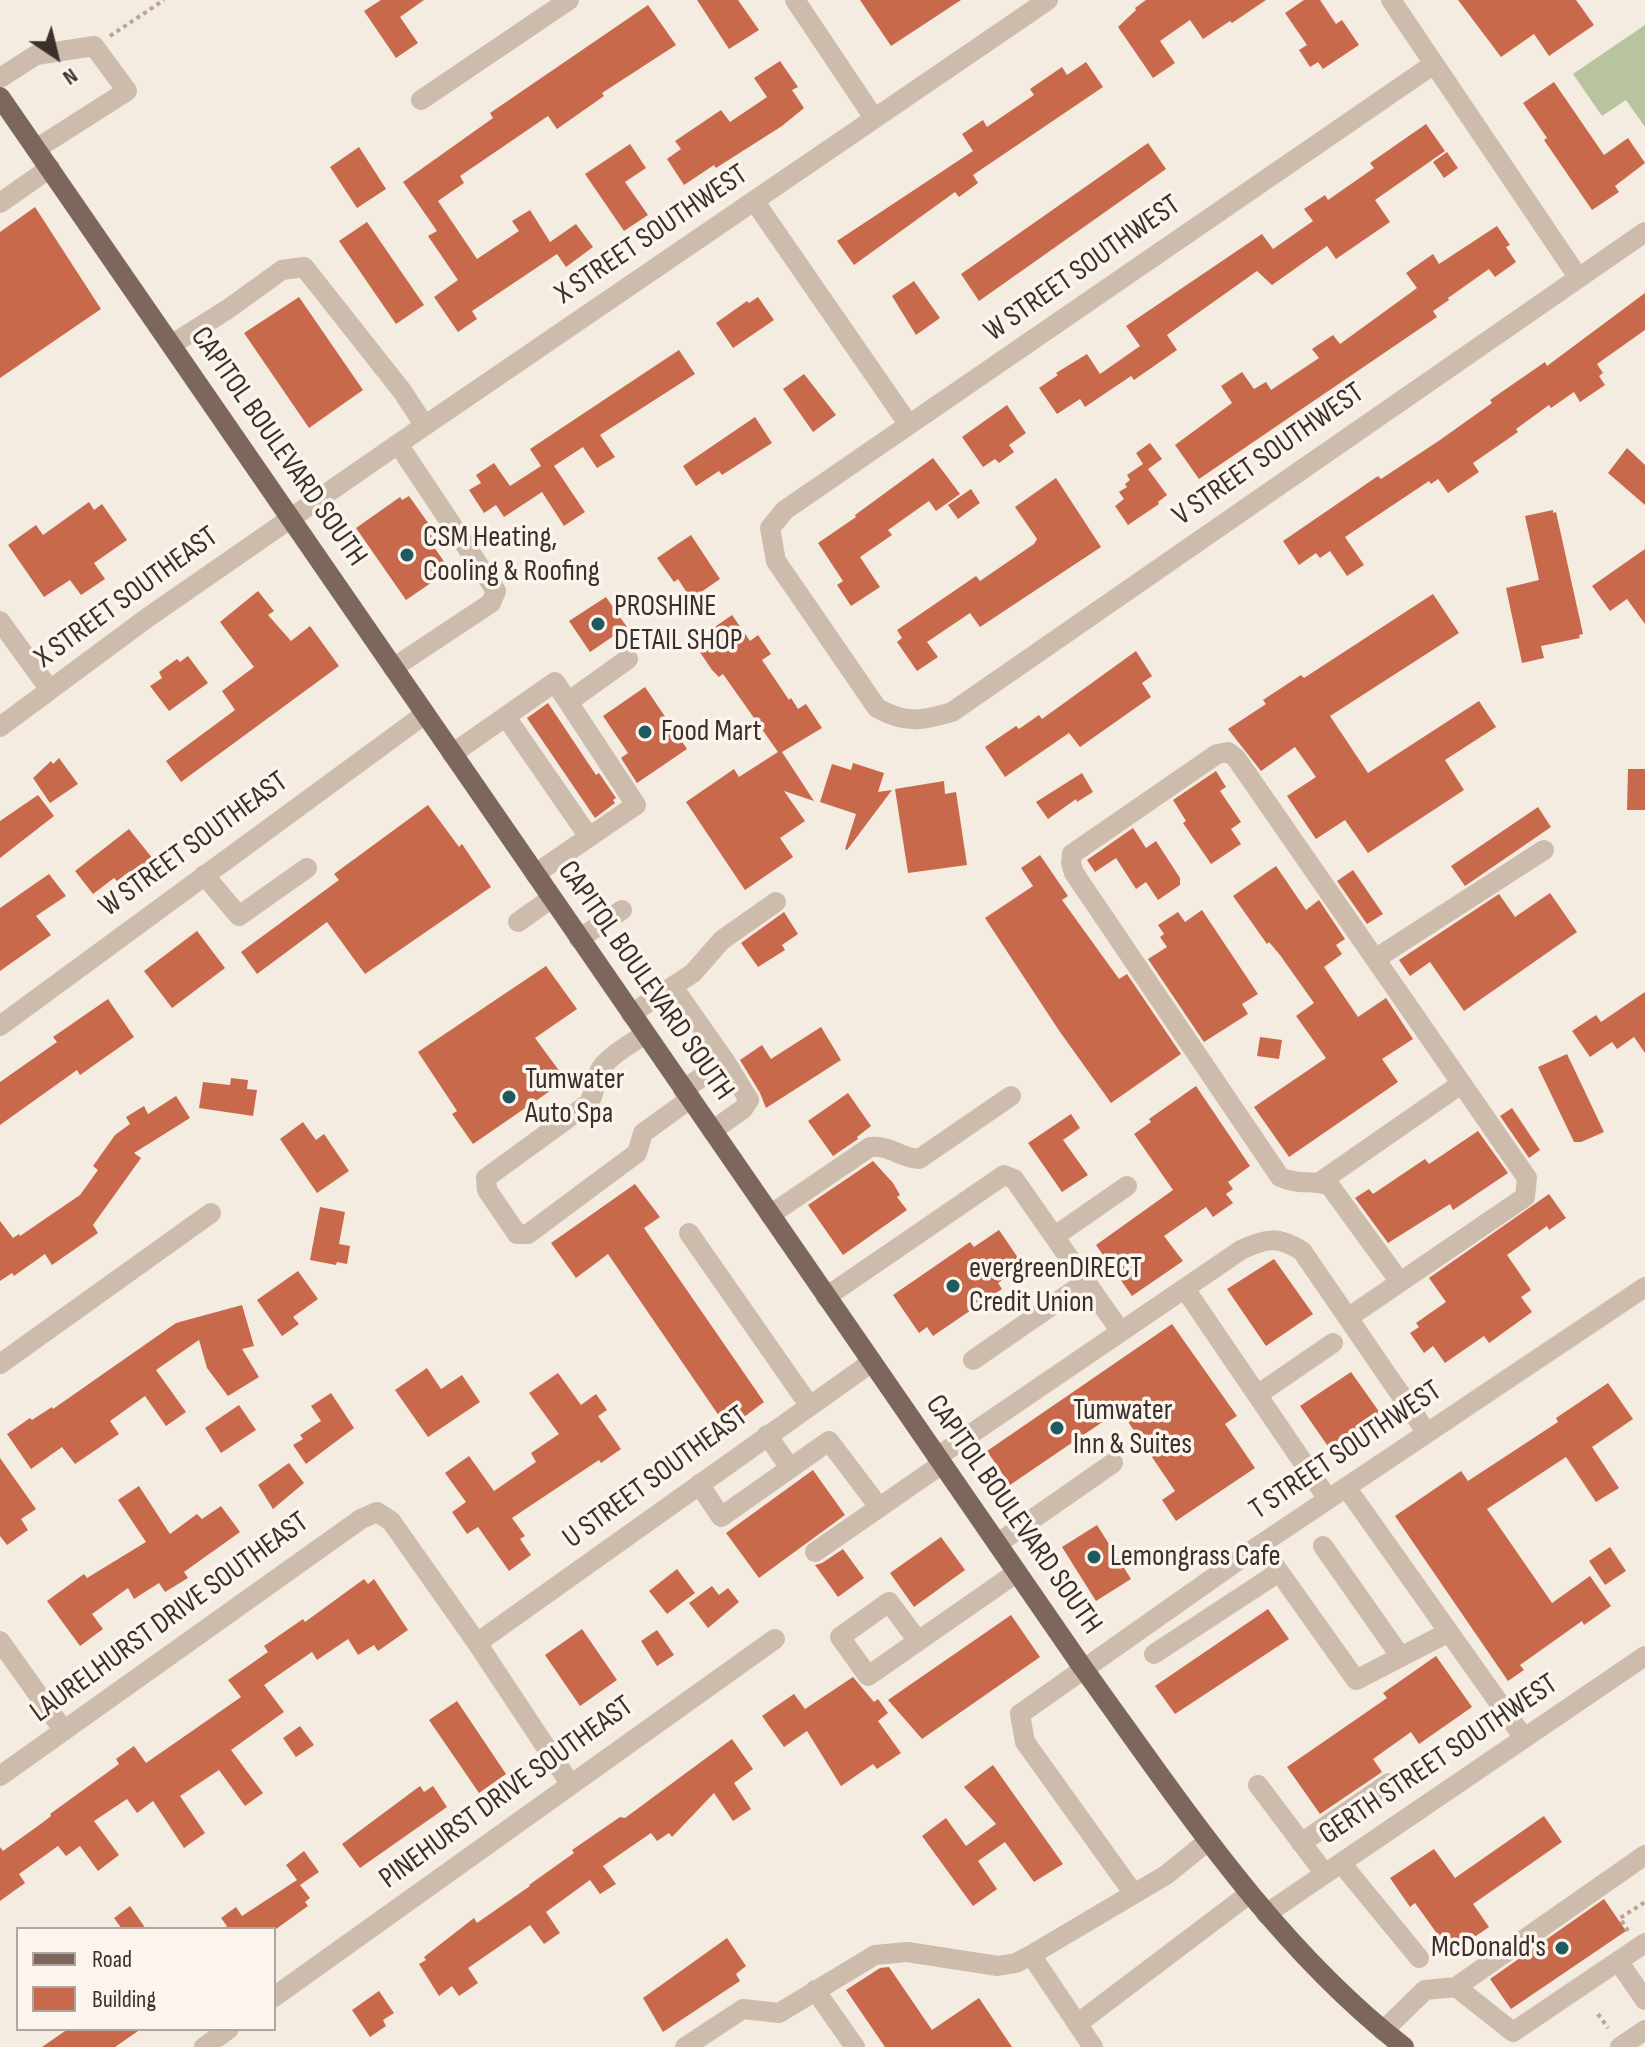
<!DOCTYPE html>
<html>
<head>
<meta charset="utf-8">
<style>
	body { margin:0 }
	#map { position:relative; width:1645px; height:2047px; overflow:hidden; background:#f4ebe1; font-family:"Sofia Sans Condensed",sans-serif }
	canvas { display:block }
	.legend { position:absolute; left:16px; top:1927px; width:260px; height:104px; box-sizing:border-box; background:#fbf5ee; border:2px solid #aea6a0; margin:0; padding:10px 14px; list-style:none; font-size:24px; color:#3b302b }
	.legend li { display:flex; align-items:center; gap:16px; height:40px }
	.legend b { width:40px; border:2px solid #aea6a0 }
	.north { position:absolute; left:16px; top:16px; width:80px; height:80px; -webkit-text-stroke:6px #fbf5ee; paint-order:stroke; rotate:145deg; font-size:22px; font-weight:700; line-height:32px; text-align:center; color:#3b302b }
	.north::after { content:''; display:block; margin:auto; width:28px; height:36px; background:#3b302b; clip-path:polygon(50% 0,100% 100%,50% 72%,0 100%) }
</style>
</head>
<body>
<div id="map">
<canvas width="1645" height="2047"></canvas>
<ul class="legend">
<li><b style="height:10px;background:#7d675c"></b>Road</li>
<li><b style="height:22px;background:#c8694b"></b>Building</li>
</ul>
<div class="north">N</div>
</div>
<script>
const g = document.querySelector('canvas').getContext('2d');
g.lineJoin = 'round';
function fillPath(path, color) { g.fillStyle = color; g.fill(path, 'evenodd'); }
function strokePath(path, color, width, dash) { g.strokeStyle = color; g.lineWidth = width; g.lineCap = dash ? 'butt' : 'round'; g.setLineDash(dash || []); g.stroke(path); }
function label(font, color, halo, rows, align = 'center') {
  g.font = font + ' "Sofia Sans Condensed",sans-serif'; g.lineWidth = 7; g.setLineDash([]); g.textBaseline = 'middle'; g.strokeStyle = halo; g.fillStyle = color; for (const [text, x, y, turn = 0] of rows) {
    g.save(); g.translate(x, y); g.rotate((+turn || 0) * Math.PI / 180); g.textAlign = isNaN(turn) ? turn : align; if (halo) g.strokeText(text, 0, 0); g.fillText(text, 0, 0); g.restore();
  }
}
const green = new Path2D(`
	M1645,25V127L1626,100L1602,116L1573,74Z`);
const building = new Path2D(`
	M381,0H424L400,17L418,43L396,58L364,11Z
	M697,0H738L759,30L729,49Z
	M860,0H961L891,46Z
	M1146,0H1266L1232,23L1230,21L1203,39L1190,20L1160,41L1175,63L1153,78L1118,27L1136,10L1135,8Z
	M1304,0H1320L1336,24L1342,20L1359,45L1323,69L1318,62L1310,67L1299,50L1307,45L1285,13Z
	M1458,0H1576L1594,25L1549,56L1534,34L1501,57Z
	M648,5L676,45L602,93L604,96L557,129L548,116L460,176L464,183L438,201L477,259L519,231L512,221L530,210L550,242L576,224L593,247L566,267L557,254L472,311L477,319L458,332L434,297L458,280L428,236L437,231L403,182L493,118L490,113Z
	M780,61L798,87L792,90L804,108L782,126L716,168L714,165L684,185L667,159L681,149L675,141L721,110L730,122L767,97L754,78Z
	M1086,62L1103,87L973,175L978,183L959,197L955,192L854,265L837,241L973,151L962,134L983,120L987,127L1034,95L1030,89L1062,67L1067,75Z
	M1554,82L1604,155L1628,138L1645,163L1615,186L1619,192L1592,210L1544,140L1547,138L1523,103Z
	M1426,124L1445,151L1375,200L1390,222L1336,259L1327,246L1272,285L1257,271L1167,335L1177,350L1134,380L1131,376L1085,407L1080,399L1057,414L1039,388L1058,375L1056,373L1087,354L1100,374L1140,346L1126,326L1262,234L1273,249L1313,221L1304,209L1325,195L1328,200L1374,168L1370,163Z
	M1148,143L1166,169L979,301L961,274Z
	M630,144L646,168L625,182L648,215L624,231L585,174Z
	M359,147L386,189L357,208L330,167Z
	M1447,152L1458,168L1444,178L1433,162Z
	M35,207L101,309L0,378V232Z
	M367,222L424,305L396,324L339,241Z
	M1497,226L1510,245L1506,247L1516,262L1495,277L1489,269L1448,298L1449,300L1433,311L1437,317L1199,479L1175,445L1232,403L1221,386L1242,372L1254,389L1266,382L1271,390L1319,358L1312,349L1333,335L1340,344L1417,288L1406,273L1433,254L1439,264Z
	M914,281L940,318L916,335L892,296Z
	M1645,293V330L1597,364L1603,373L1599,376L1605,385L1580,402L1574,392L1551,408L1549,405L1516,429L1518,432L1473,463L1479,472L1448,493L1438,479L1431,484L1429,481L1345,537L1364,565L1347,576L1330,551L1320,558L1316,553L1299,565L1283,541L1378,476L1381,479L1440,440L1492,403L1490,400L1545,362L1547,366Z
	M299,297L363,390L309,428L244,333Z
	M758,297L774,320L733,348L716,323L747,301L749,303Z
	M679,350L695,374L600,435L615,457L597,468L583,447L554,466L585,512L564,526L542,492L504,517L496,505L484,513L469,490L481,483L476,475L494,463L510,486L541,466L530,449Z
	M804,374L836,415L813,432L783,389Z
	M1007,405L1026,433L1009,445L1014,452L999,463L995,459L983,467L962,437Z
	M755,417L772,443L722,475L719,471L696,486L683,466Z
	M1150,443L1162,459L1148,469L1167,495L1158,502L1159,504L1128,525L1115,506L1124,499L1119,492L1127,487L1125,484L1130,480L1127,475L1143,464L1136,453Z
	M1627,448L1645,465V505L1608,473Z
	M933,458L960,494L936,511L929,501L888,530L892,535L860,557L880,587L851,606L837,585L843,581L818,543L856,517L855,515Z
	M1056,478L1101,547L980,627L970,613L927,642L938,657L917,671L897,642L902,638L897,630L976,576L980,581L1034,544L1037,539L1015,507Z
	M971,489L980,503L958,519L948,505Z
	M409,496L436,534L429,540L450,570L406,600L356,528L400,497L402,500Z
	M89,502L94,510L102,504L127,540L94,563L105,579L81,595L70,580L44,597L8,545L36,525L43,535Z
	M1553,510V513L1556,512L1583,634L1579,635L1580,638L1541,646L1544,658L1522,663L1506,588L1539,580L1525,516Z
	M691,535L720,579L691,599L678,579L674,582L657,558Z
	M1645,549V624L1627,599L1610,611L1592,586Z
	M258,591L274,611L268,615L291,641L310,626L339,666L181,782L166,761L235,710L222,691L254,667L220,622Z
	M1433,594L1459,633L1330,716L1368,773L1479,701L1496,727L1445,760L1464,790L1368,853L1345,820L1316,839L1287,796L1316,777L1295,747L1261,771L1228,729L1266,704L1263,700L1301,675L1304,678Z
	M606,597L627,627L590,652L569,621Z
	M732,615L750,641L758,635L771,654L762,660L789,700L791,698L798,709L806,704L822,728L782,752L814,801L784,791L805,821L780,838L793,857L745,890L686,802L734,769L739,777L778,752L723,674L719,677L712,670L693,642Z
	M1136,651L1152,676L1142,683L1151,697L1080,747L1069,733L1005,777L985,747L1016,726L1019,729L1039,715L1042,719Z
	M188,656L208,683L169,711L150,686L162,678L159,672L177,659L180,662Z
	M645,687L687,749L637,783L621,758L628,753L603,716Z
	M548,703L596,775L599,773L616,798L613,800L615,803L595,818L527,718Z
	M59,758L78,784L50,803L33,778L51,761L53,764Z
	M853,763L884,773L878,792L892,790L847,850L845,849L856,814L820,802L832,764L851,770Z
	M1628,769H1645V810H1627Z
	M1216,771L1226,787L1220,791L1241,822L1231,829L1241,844L1211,864L1183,823L1186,821L1173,800Z
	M1082,773L1093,792L1077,802L1076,799L1048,819L1036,802Z
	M944,781L945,794L956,792L967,865L908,873L895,789Z
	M38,795L54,816L0,858V821Z
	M428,805L459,847L462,844L491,887L365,974L327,922L257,974L241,952L339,880L334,874Z
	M1538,807L1551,827L1465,886L1451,866Z
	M1133,828L1146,848L1156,841L1180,878V885L1158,900L1146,882L1136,889L1116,858L1095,872L1087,860Z
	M129,829L153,859L133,874L130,871L117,881L114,878L93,894L75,871Z
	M1040,855L1068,896L1062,900L1119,979L1127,974L1181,1054L1111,1103L1060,1032L985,918L1033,886L1021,868Z
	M1276,866L1306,910L1319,900L1345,939L1336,945L1342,954L1324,967L1358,1017L1386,998L1413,1039L1382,1059L1398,1082L1289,1157L1254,1107L1326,1058L1296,1016L1314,1003L1280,955L1269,942L1267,944L1233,896Z
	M1353,870L1383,914L1367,924L1337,881Z
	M49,874L66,896L36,916L51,935L0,971V908Z
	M1550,893L1577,932L1464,1011L1430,962L1410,976L1399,960L1499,894L1515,917Z
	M1202,910L1258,994L1242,1004L1248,1014L1204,1042L1148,959L1167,947L1160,937L1164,934L1158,925L1178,912L1185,922Z
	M784,912L798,934L782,945L785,950L758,967L741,943Z
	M197,931L225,968L172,1008L144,971Z
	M546,966L577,1009L535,1038L566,1080L473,1144L452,1114L457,1111L418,1052Z
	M1645,992V1053L1634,1037L1617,1049L1612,1042L1590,1057L1572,1031L1596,1015L1601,1022Z
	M108,999L134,1037L80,1075L77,1070L0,1125V1082L57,1042L53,1037Z
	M821,1027L841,1060L766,1108L760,1093L740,1060L762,1045L771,1059Z
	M1260,1037L1282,1040L1279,1059L1257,1056Z
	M1567,1054L1604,1132L1581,1142H1574L1538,1067Z
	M231,1078L248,1080L247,1089L257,1090L253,1116L199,1108L203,1082L230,1085Z
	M1196,1086L1250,1166L1228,1182L1233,1189L1226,1194L1233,1203L1213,1217L1206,1207L1164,1236L1183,1261L1132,1296L1096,1245L1173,1190L1134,1134L1151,1122L1149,1119Z
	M848,1093L871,1126L857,1137L858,1139L833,1156L808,1121Z
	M176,1096L190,1118L134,1153L141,1158L93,1225L98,1233L52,1265L45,1254L14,1276L12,1273L0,1281V1221L13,1238L19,1234L20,1236L80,1195L98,1170L93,1166L115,1135L130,1124L126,1117L144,1106L148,1114Z
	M1512,1108L1540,1150L1529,1158L1500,1116Z
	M1071,1114L1080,1128L1063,1140L1088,1175L1062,1192L1028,1143Z
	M303,1122L316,1140L324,1134L349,1171L317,1193L280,1139Z
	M1478,1131L1508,1173L1453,1210L1450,1204L1388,1243L1355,1198L1369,1189L1373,1194L1425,1159L1429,1164Z
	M873,1161L893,1183L900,1195L897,1197L907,1210L843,1255L808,1205Z
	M635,1184L660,1217L644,1228L764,1402L728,1429L608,1254L576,1278L551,1243Z
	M1549,1194L1566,1218L1549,1230L1547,1226L1507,1255L1531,1290L1521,1297L1532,1312L1489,1343L1484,1336L1445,1363L1433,1346L1424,1353L1410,1333L1419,1327L1416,1323L1446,1302L1429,1278Z
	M320,1207L345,1212L339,1244L350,1246L347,1264L337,1262L336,1265L310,1260Z
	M999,1230L1023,1265L998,1283L1002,1289L933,1336L927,1327L919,1333L893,1295L970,1242L974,1247Z
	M1274,1259L1313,1314L1266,1346L1227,1289Z
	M298,1271L318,1299L293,1317L299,1324L282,1336L257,1300Z
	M242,1305L254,1346L242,1349L259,1377L228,1396L207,1368L199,1340L156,1370L186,1412L166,1426L145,1396L110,1421L119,1434L75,1464L62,1447L31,1469L7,1434L30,1418L32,1420L52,1407L53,1409L176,1323Z
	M1172,1324L1237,1416L1225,1424L1255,1468L1176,1521L1162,1500L1175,1491L1120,1410L1010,1485L987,1451Z
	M427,1368L441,1389L462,1375L480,1402L428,1437L395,1390Z
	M1351,1372L1385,1420L1334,1455L1300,1406Z
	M558,1373L581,1405L596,1394L607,1410L598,1416L621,1449L601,1463L599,1460L512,1518L525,1536L520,1539L531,1555L509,1571L478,1527L467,1534L452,1512L466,1502L445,1473L469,1456L494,1491L536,1462L531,1453L559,1434L529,1393Z
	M1608,1383L1633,1419L1592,1447L1619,1488L1596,1502L1566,1457L1487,1509L1552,1603L1590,1576L1611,1606L1584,1625L1582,1621L1520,1665L1524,1670L1508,1681L1395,1516L1461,1471L1468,1481L1558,1422L1556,1418Z
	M331,1393L354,1428L306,1464L293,1445L303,1439L300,1435L321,1421L311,1406Z
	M239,1405L256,1430L221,1453L205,1428Z
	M0,1458L36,1509L21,1519L28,1530L7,1545L0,1536Z
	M289,1463L304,1483L273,1509L258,1485Z
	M813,1470L845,1515L759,1578L726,1533Z
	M139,1486L170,1534L197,1514L202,1519L221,1506L240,1532L184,1572L188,1578L165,1592L159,1583L134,1599L128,1588L92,1614L103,1629L80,1646L47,1601L84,1574L87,1578L146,1542L118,1500Z
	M1097,1525L1131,1579L1096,1601L1062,1547Z
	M941,1537L965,1570L914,1607L890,1573Z
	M1610,1547L1626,1571L1605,1585L1589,1561Z
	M843,1549L864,1578L838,1597L815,1565L822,1563Z
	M677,1569L695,1593L667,1614L649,1591Z
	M364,1579L368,1584L374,1579L408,1630L378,1651L374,1645L358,1655L348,1639L317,1660L312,1652L264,1685L284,1712L231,1750L263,1793L245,1806L219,1770L180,1796L205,1833L184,1848L153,1801L137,1813L127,1799L94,1821L119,1855L98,1871L80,1846L66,1856L58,1846L19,1874L25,1883L0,1901V1847L3,1851L42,1823L51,1816L50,1814L119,1764L116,1759L134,1746L146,1763L241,1697L228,1680L268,1652L264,1646L303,1619L305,1622Z
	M712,1586L719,1595L728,1588L739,1602L708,1628L689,1603Z
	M1268,1609L1289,1639L1175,1714L1155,1686Z
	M1011,1615L1040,1657L922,1739L888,1700Z
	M582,1629L617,1680L580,1706L545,1655Z
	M657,1630L674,1655L657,1666L641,1641Z
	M1436,1656L1472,1707L1419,1744L1411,1732L1373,1759L1382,1772L1320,1814L1287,1767L1387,1698L1383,1693Z
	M853,1677L874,1702L878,1699L888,1713L878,1721L901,1753L877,1769L873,1764L841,1786L807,1731L784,1747L762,1716L794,1694L805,1709Z
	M457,1701L506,1774L479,1793L429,1720Z
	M300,1726L314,1745L296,1757L283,1738Z
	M732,1739L753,1769L734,1783L751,1809L733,1821L714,1793L672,1837L669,1833L657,1841L651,1833L603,1866L616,1884L600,1894L590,1880L546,1912L560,1933L544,1944L530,1925L468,1968L478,1983L459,1996L452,1986L439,1996L419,1964L426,1960L424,1957L474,1918L477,1923L530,1886L529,1885L574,1853L572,1850L620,1817L625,1818Z
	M993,1765L1063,1864L1034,1882L1005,1842L978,1861L997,1889L973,1906L922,1836L946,1818L966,1846L996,1824L964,1787Z
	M420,1786L424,1792L433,1786L447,1807L360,1868L342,1844Z
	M1544,1816L1562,1842L1473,1904L1489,1927L1451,1953L1415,1903L1410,1907L1390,1878L1434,1849L1455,1878Z
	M304,1851L319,1872L300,1885L310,1898L305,1902L308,1906L276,1929H223L227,1926L221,1918L236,1907L242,1916L297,1880L286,1865Z
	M1604,1899L1626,1931L1511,2009L1490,1979Z
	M130,1906L146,1929H122L114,1918Z
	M727,1938L746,1966L736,1974L740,1981L663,2032L643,1998Z
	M889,1967L932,2030L979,1998L1012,2047H885L846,1990L880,1968Z
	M379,1991L394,2013L383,2020L386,2026L370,2037L352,2010Z
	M68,2029H141L115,2047H42Z`);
const path = new Path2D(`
	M110,36L164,0
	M1628,1931L1620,1918L1645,1902
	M1598,2014L1608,2028`);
const minor = new Path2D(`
	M795,0L874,118
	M1391,0L1578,277
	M1434,64L785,510L770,528L776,561L877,708C906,724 921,721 952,712L1645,232
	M0,78L36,55L94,46L127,91L36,149
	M421,100L569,0
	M755,202L909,425
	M0,203L50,168
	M171,345L228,309L282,270L304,267L402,391L425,426
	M0,621L50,690
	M393,668L491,603L496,591L398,444
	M568,702L628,659
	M506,717L589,837
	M0,727L147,618L398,444L1048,0
	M452,754L555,682L636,805L535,874
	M204,875L239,916L307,868
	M518,922L552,898
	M579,939L622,910
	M1375,959L1544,850
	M673,987L725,1061
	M631,1014L693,973L722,940L776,902
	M0,1026L425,714
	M645,1034C631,1044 606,1057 599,1072C593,1083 597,1089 589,1103L486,1178L487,1190L517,1234H528L637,1153L643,1133L690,1099
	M683,1090L725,1061L749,1100L743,1109L712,1131
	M1320,1182L1461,1084
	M770,1215L870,1147C891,1145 899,1158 919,1159L1011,1096
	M689,1233L809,1405
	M1055,1236L1127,1186
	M1185,1289L1328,1499
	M826,1297L1004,1175L1014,1179L1121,1332
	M1349,1317C1408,1277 1466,1237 1525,1197L1527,1178L1236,758L1228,752L1217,754L1072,854L1071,863L1074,873L1280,1177C1299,1186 1313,1179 1330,1186L1400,1282
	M973,1360L1086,1282
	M0,1364L211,1213
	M1257,1395L1333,1343
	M767,1435L790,1468
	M937,1457L1241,1250C1266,1238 1278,1236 1302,1251L1427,1433
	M699,1484L721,1517L829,1441L879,1507
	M1346,1487L1524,1738
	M997,1544L1113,1463
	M1260,1545L1356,1680L1449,1632
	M1323,1546L1401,1657
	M815,1552L942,1464
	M0,1641L64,1731
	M918,1641L889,1602L840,1637L868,1676C918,1641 967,1607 1016,1573
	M477,1643L872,1362
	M1154,1654L1279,1572
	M0,1776L361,1519L377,1512L391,1521L477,1643L571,1785
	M1258,1785L1325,1874
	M1301,1843L1389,1783
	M1341,1863L1419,1958
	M1134,1894L1025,1742L1020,1714L1260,1545L1645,1287
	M1266,1914L1645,1656
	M1031,1955L1166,1875L1208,1841
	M1618,1961L1645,2000
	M1456,1987L1645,1855
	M815,1990L855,2047
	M274,1997L775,1639
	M1077,2024L1249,1894
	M1383,2031L1425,1990L1456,1987L1513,2032L1645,1943
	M204,2047L229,2029
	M685,2047L743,2009L779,2013L875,1955L907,1952L998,1966L1016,1963L1031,1955L1093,2047
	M1620,2047L1645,2030`);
const major = new Path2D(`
	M0,97L1083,1668C1180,1802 1272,1944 1404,2047`);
const markers = [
	[407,555,8,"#1f5a5e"],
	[598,624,8,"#1f5a5e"],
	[645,732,8,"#1f5a5e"],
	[509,1097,8,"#1f5a5e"],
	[953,1286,8,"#1f5a5e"],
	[1057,1428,8,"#1f5a5e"],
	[1094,1557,8,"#1f5a5e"],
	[1562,1948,8,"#1f5a5e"]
];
const streetNames = [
	["X STREET SOUTHWEST",652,235,-34],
	["W STREET SOUTHWEST",1083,269,-35],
	["CAPITOL BOULEVARD SOUTH",278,447,55],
	["V STREET SOUTHWEST",1269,455,-35],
	["X STREET SOUTHEAST",127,598,-36],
	["W STREET SOUTHEAST",194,845,-36],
	["CAPITOL BOULEVARD SOUTH",645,981,55],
	["T STREET SOUTHWEST",1346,1451,-34],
	["U STREET SOUTHEAST",656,1478,-36],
	["CAPITOL BOULEVARD SOUTH",1013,1515,55],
	["LAURELHURST DRIVE SOUTHEAST",170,1618,-36],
	["GERTH STREET SOUTHWEST",1439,1760,-34],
	["PINEHURST DRIVE SOUTHEAST",507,1793,-36]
];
const poiNames = [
	["CSM Heating,",423,538],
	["Cooling & Roofing",423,572],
	["PROSHINE",614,607],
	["DETAIL SHOP",614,641],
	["Food Mart",661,732],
	["Tumwater",525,1080],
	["Auto Spa",525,1114],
	["evergreenDIRECT",969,1269],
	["Credit Union",969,1303],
	["Tumwater",1073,1411],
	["Inn & Suites",1073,1445],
	["Lemongrass Cafe",1110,1557],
	["McDonald's",1546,1948,"right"]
];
fillPath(green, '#b8c4a0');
fillPath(building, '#c8694b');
strokePath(path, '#b9a596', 4, [4, 4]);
strokePath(minor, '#cdbbac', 20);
strokePath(major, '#7d675c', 20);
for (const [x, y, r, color] of markers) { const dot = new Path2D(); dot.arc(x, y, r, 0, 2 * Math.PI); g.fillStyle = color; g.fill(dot); strokePath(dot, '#fbf5ee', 3); }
label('30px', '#3b302b', '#fbf5ee', streetNames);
label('30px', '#3b302b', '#fbf5ee', poiNames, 'left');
</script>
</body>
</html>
